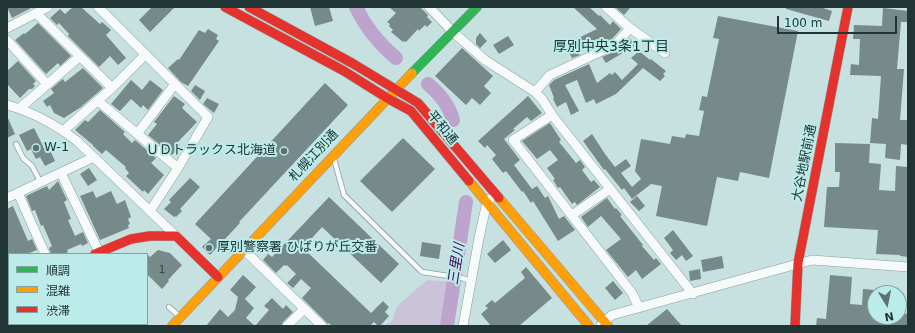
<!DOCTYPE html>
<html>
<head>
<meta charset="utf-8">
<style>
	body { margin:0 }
	#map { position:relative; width:915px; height:333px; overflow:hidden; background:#c7e1e0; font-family:"DejaVu Sans","Noto Sans JP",sans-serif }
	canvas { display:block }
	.frame { position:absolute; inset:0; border:8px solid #223535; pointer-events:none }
	.legend { position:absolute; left:8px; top:253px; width:140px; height:72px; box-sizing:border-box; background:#bcecea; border:1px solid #7ea3a2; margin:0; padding:5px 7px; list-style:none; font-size:12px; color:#223535 }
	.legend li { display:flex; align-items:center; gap:8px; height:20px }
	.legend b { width:20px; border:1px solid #7ea3a2 }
	.north { position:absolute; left:867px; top:285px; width:40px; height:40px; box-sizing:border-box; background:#bcecea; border:1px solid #7ea3a2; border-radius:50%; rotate:170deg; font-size:11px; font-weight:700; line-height:16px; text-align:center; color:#223535 }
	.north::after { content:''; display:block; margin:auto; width:14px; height:18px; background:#5c7171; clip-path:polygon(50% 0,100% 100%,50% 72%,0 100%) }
	.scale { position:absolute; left:777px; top:16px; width:120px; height:18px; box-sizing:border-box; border:2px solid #223535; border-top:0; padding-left:5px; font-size:12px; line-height:14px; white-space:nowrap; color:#223535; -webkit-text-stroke:3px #bcecea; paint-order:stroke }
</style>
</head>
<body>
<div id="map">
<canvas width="915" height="333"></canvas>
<div class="frame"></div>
<ul class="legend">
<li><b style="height:5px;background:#30b455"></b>順調</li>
<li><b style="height:5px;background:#ff9f0a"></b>混雑</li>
<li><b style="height:5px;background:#e5322d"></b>渋滞</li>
</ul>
<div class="north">N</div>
<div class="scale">100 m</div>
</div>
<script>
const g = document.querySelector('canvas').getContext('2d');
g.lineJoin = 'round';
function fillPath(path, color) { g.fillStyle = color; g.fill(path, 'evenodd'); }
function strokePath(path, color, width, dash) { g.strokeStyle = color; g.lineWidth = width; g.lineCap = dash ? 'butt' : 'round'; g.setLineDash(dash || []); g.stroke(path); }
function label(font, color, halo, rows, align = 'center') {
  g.font = font + ' "DejaVu Sans","Noto Sans JP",sans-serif'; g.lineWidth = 4; g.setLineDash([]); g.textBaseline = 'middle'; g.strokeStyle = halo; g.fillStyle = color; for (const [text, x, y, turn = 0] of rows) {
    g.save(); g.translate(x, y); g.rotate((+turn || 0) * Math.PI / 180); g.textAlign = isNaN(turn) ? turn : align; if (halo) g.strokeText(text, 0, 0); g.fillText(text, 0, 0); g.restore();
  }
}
const green = new Path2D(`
	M427,280L451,282L446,326H384L392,321L397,306Z`);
const river = new Path2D(`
	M356,7C366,28 378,43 396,58
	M428,84C440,94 449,105 453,120
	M447,326L466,202`);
const building = new Path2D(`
	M7,7H33L12,18Z
	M73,7H81L100,24L102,22L111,30L106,35L126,58L118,65L110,56L99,67L68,36L69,34L59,23L57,25L50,18L60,9L65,14Z
	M152,7H175L150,32L139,20Z
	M310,7H329L333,21L315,26Z
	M389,7H420L428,15L427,17L432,22L427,27L425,25L419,31L418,29L406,42L404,41L403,42L391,32L393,30L389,26L390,24L387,22L396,13Z
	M573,7H589L599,16L600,15L610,25L613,21L621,29L611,40L592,49L589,43L577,49L580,55L572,58L568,51L571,50L568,43L597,29Z
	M615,7H631L624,15Z
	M786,7H820L832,11L829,21L786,9Z
	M883,8L908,11V22H901L897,69H904L900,120H908V145L901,144L900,160L885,158L886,144L870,143L872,118L878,119L881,76L850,75L851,64L859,65L860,39H853L854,25L882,26Z
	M718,16L798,31L769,178L740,172L738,181L717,177L707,226L656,216L662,186L651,184L632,199L624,188L622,190L613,179L605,169L604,170L583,141L592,134L605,154L615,167L626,159L631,166L621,173L632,187L641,179L635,171L641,139L670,144L672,136L685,138L686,134L699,136L704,111L699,110L702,96L707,97L719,39L713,38Z
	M38,23L71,56L60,66L58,63L46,74L15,40L24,33L25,34Z
	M208,29L218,35L216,39L219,41L188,86L181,82L168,68L178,59L179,60L199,30L205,33Z
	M480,33L487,41L480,48L476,44V38Z
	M508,36L514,45L499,54L493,45Z
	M629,38L636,45L606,63L602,57L618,50Z
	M462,48L493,76L484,86L491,93L480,105L472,98L466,105L435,76Z
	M639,51L650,60L651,59L666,71L663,74L665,76L660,81L643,68L616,94L596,104L594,99L586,103L577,80L565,85L579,111L571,115L566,102L557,107L553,99L554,98L549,85L554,80L589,64L597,83L610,73L612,75L615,72L622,80L638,64L631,58Z
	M18,61L36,81L33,84L35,86L32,89H29L20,98L7,84V71Z
	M83,68L103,88L81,107L64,118L54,113L50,105L47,107L43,101L54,93L51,89L59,82L63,79L65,82Z
	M131,80L142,90L150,80L163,90L148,110L143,105L141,108L131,99L120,111L111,104Z
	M325,83L348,105L239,222L240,223L210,255L202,247L211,239L195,224Z
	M195,85L205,91L200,100L191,91Z
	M174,96L185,104L182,108L197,122L177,143L180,145L172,155L148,135L157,124L154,122Z
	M528,96L542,113L531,121L527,117L513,129L515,130L504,139L520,160L514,165L532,189L537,186L545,198L548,196L559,219L564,216L575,230L558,241L533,201L531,203L523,191L522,192L506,171L503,173L492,159L496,155L487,145L485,148L478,141Z
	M207,98L219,104L214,113L203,104Z
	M100,110L125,132L123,134L132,143L135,140L156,158L151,163L164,175L148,194L144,190L143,192L126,176L129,173L125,168L126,167L106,150L102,154L93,146V145L75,130L85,120L88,122Z
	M7,116L15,134L7,138Z
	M550,123L561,140L559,142L568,153L576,163L580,160L585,167L582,170L591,182L594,180L600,187L577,205L575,202L572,204L560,187L558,188L553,180L555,179L547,168L558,160L550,150L537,159L522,141Z
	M34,128L44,148L48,146L55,161L45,166L40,157L36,159L31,149L27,151L19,135Z
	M403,138L435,169L392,212L360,181Z
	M835,143L870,144L869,163L881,164L879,190L895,191L896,166L908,167V257L900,256V255L876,254L878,230L824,227L827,187H839L840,172H835Z
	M89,168L97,180L88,186L80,174Z
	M190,178L200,187L180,209L182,211L176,217L175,216L174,217L164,209L171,202L169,200Z
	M58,181L67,200L64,202L71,219L68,220L75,236L83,232L88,243L82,246L81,244L67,250L68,252L64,254H51L49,248L52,246L43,225L41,226L35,210L32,211L26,196L47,186L49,190Z
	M93,191L96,198L111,191L117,204L125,200L131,217L128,219L130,224L128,225L129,228L100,240L80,196Z
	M637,196L645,206L639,211L630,202Z
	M329,197L399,264L381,283L322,227L303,248L371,313L383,301L389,307L385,312L389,316L380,326H378L374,322L370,326H332L329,323L328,324L302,298L311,288L301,279L293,288L287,283L296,274L287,265L286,266L284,265L276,273L263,260L268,254L272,257Z
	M607,198L615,209L616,208L622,215L620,216L643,245L642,246L654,260L656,258L661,264L642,279L636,270L628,277L606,250L621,239L601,216L588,227L581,217Z
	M13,206L28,241L32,239L37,250L27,254H7V209Z
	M673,230L693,256L686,261L682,255L676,260L670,253L673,250L664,238Z
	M503,240L511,250L495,263L487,254Z
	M422,242L441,245L439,259L420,256Z
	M158,250L170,253L182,265L168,280L169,281L162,289L147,274V254L150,257Z
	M722,256L724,268L703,272L701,260Z
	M526,267L552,298L519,326H491L481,314L488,308L485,306L492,300L495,303L525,278L521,272Z
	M700,269L701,279L690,281L689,271Z
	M243,275L256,287L245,299L254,308L246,318L255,326H206L220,309L228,317L235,310L238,297L230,290Z
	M830,275L852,277L850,304L862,305L863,289L875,290V317H899V313L908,314V326H816L817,318L826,319Z
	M613,281L623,293L615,300L605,288Z
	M272,298L283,309L286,305L293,312L283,322L281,326H255L269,310L264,306Z
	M667,309L682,326H646Z`);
const lane = new Path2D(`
	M16,144L23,158L32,166L41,183
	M334,159L344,195L417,267L422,272L462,278L471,281
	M169,307L178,315`);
const street = new Path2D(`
	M98,7L208,117L178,168L150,211
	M429,7L453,32L485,60L535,92L542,99L552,115L693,294
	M606,7L630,28L665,53
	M36,13L112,88
	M7,28L48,7
	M7,40L47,84
	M535,92L550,75L615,45L630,28
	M98,101L178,168
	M7,105C33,112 56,125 77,141L176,236
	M20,108L79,57
	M552,115L513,140L632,293L639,308
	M63,131L112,88L145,55
	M137,134L175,84
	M61,173L99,252
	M18,193L45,254
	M7,198L94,157
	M572,215L610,189
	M244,250L322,326
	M601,325L612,315L812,260L908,267
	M287,326L304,309
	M463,326L479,238L487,202L490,199`);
const fast = new Path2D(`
	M412,73L477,7
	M7,295L9,294`);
const slow = new Path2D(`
	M469,181L589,326
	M499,198L608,326
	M172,326L412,73`);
const jam = new Path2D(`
	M225,7L344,71L387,98L411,111L469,181
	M249,7L352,63L418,103L499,198
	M95,254L131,239L150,236H176L218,277
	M795,326L798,263L848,7`);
const markers = [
	[36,148,4,"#5c7171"],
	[284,151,4,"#5c7171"],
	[209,248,4,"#5c7171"]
];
const numberNames = [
	["1",162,270]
];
const streetNames = [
	["平和通",442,128,50],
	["札幌江別通",314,156,-47],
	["大谷地駅前通",805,163,-79]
];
const poiNames = [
	["W-1",44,148],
	["ＵＤトラックス北海道",276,151,"right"],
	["厚別警察署 ひばりが丘交番",217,248]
];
const neighbourhoodNames = [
	["厚別中央3条1丁目",611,47]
];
const waterNames = [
	["三里川",457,264,-81]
];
fillPath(green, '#cac3d9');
strokePath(river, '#bda4cc', 14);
fillPath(building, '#768a8a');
strokePath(lane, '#8a9e9d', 6);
strokePath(street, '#8a9e9d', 10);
strokePath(fast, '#8a9e9d', 10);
strokePath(slow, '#8a9e9d', 10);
strokePath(jam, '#8a9e9d', 10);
strokePath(lane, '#f7fafa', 4.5);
strokePath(street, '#f7fafa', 9);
strokePath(fast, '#30b455', 9);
strokePath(slow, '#ff9f0a', 9);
strokePath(jam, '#e5322d', 9);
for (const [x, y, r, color] of markers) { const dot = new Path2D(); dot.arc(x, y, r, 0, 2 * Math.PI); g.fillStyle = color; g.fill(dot); strokePath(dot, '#bcecea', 1.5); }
label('11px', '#374a4a', null, numberNames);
label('13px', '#223535', '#bcecea', streetNames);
label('13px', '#223535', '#bcecea', poiNames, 'left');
label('14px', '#223535', '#bcecea', neighbourhoodNames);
label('italic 14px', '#43054e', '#bcecea', waterNames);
</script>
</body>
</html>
